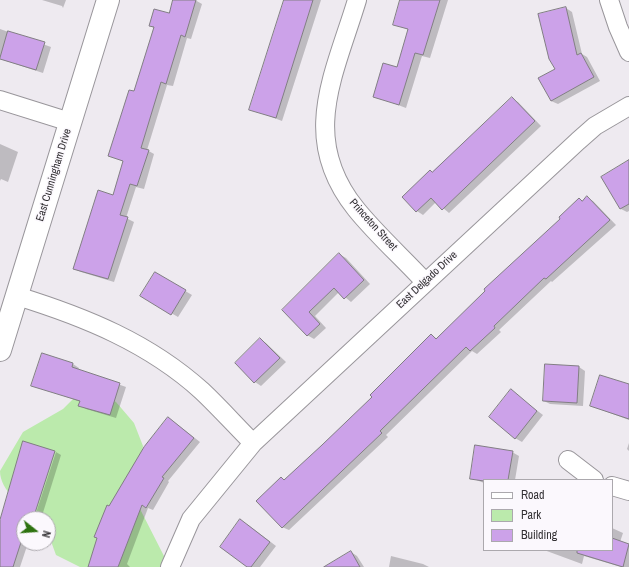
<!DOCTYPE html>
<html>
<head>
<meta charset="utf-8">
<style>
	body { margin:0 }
	#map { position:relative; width:629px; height:567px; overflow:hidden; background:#eeeaf0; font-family:"Archivo Narrow",sans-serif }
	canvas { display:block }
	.legend { position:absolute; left:483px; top:479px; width:130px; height:72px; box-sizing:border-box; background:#fbf8fd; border:1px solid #aba8ad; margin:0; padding:5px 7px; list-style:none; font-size:12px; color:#333134 }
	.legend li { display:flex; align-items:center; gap:8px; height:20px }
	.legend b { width:20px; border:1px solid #aba8ad }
	.north { position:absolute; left:16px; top:511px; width:40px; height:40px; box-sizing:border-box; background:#fbf8fd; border:1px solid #aba8ad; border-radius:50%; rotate:107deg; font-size:11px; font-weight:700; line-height:16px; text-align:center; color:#333134 }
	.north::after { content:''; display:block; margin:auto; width:14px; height:18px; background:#2e7210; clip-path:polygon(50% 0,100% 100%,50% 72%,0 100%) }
</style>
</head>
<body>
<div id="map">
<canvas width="629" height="567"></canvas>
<ul class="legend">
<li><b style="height:5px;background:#fff"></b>Road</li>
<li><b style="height:11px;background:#bbeaac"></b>Park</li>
<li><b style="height:11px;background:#cca2e9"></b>Building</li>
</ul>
<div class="north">N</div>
</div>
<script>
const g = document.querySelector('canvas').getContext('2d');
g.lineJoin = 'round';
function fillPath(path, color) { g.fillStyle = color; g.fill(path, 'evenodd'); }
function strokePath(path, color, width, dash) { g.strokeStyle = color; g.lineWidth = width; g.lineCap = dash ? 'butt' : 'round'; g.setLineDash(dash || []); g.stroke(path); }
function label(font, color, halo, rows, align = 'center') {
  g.font = font + ' "Archivo Narrow",sans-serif'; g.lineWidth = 3; g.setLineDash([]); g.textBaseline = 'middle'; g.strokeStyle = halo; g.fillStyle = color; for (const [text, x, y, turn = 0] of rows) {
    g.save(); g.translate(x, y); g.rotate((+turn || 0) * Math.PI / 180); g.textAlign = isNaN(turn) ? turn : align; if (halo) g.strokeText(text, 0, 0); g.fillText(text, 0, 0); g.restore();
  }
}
const green = new Path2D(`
	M91,385L116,402L134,423L143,446L136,483L138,505L165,558V567H80L56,555L48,533V519H37C23,507 0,491 0,471L23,432L63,409L78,394Z`);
const shadow = new Path2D(`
	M42,0H66L63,8L62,6Z
	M174,0H195L202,4L191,39L187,38L173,86L167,85L147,150L154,154L144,189L136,187L126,218L134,222L114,282L81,272L74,269L113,196L124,162L109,155L135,93L154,28L150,26L170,14Z
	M285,0H321L282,121L251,109Z
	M402,0H448L430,58L422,56L406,108L374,96L398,68L409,30L394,24Z
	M566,8L572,12L582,54L587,57L600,81L558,104L551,101Z
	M0,29L51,47L43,73L0,59Z
	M512,99L518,102L541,126L449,213L436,202L423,215L417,211L432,173Z
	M0,144L18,152L8,182L1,179L0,181Z
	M629,160V211L627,212L621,209Z
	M587,198L593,201L616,225L552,282L551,281L499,330L501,332L477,354L472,351L386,435L388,437L289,530L282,527L281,478L285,480L373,397L432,335L437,339L562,219L579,199L583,201Z
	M339,254L346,258L370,284L351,302L339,292L315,316L326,328L314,339L307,335L283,310Z
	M155,273L192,295L178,317L142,296Z
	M260,339L266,343L286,362L261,386L255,382L236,363Z
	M73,364L79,368L78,370L126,387L116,418L86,409L80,405L81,402L32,385Z
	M546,365L579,367L585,371L583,406L550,404L544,401Z
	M629,385V420L591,406Z
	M511,391L543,415L522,442L515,438Z
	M169,418L200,442L168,481L169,482L153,510L148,508L127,564L130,567H89L109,507Z
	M24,442L32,519H24V543H28L20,567H0V522Z
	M629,443V451L627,449Z
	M56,452L61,455L41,519H34Z
	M512,452L519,456L515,480H484V483L471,478Z
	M247,524L276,546L260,567H249Z
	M612,528L623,533L620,542L629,545V567H621L584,556L582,564L544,550H612Z
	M351,552L357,556L364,567H326Z
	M391,556L423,564L429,567H389Z`);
const building = new Path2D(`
	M173,0H196L185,37L181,35L166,84L161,82L141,148L149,150L137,186L130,184L120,215L128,217L108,279L73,269L98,190L113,195L123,161L108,156L129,90L134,91L154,27L149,26L154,9L169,13Z
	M284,0H313L276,118L249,110Z
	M400,0H440L423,55L415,53L399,105L373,97L383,63L397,67L408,29L393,25Z
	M566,7L577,55L581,53L594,77L551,101L538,78L555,69L549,59L538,14Z
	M8,31L45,42L36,70L0,59Z
	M512,97L535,121L442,210L431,198L416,212L402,197L430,170L432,172Z
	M629,160V204L620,209L601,177Z
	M587,196L610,220L546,279L544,278L494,326L495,328L470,351L466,347L380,431L382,433L282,528L256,501L281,477L284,480L322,445L372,397L370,395L431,334L436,339L485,291L484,289L560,219L559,217L579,198L582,201Z
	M339,253L364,280L344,299L334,288L309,312L320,324L307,336L282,310Z
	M155,272L186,290L171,315L140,296Z
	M260,338L280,358L254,383L235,363Z
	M42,353L73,363L72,367L120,383L110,415L78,406L80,401L31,386Z
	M545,364L579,366L577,403L543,401Z
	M600,375L629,384V419L590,406Z
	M511,389L537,411L515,439L489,417Z
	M168,417L194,438L162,477L164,478L146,508L142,505L118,567H88L97,538L94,537L107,505L109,506L144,447Z
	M23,441L55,451L33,519H24V533L13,567H0V520Z
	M475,445L513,451L508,480L484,481L470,479Z
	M240,519L270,542L251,567H247L220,547Z
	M612,538L629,544L623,567L577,553V550H612Z
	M351,551L360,567H324Z`);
const street = new Path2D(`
	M357,0C334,76 299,138 356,209C377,235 403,258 425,282
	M609,0L618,27L629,52
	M0,100L70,122
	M17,296C85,317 149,343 202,391C220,408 236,426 253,443
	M568,460L594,480
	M612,486L629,491
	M170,567L191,519L253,443L578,141L595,126L629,106`);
const secondary = new Path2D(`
	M0,350L108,0`);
const streetNames = [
	["East Cunningham Drive",54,175,-73],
	["Princeton Street",373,225,48],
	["East Delgado Drive",427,280,-43]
];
fillPath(green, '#bbeaac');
fillPath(shadow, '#0003');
fillPath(building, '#cca2e9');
strokePath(building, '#817e83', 1);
strokePath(street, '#99969b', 20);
strokePath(secondary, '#99969b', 24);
strokePath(street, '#fff', 18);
strokePath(secondary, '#fff', 22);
label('11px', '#333134', '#fbf8fd', streetNames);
</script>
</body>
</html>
